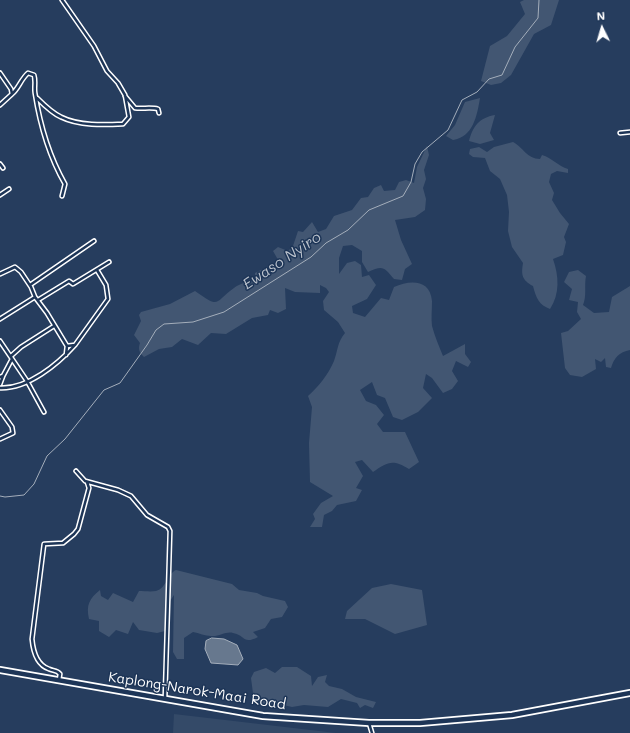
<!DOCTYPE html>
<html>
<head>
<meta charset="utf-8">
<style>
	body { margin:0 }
	#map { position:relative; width:630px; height:733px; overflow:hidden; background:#263d5e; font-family:Mali,sans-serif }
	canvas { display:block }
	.north { position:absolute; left:582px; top:8px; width:40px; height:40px; -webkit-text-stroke:3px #1d3557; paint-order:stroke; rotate:355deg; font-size:11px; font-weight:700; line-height:16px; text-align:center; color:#fff }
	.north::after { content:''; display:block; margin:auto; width:14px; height:18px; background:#fff; clip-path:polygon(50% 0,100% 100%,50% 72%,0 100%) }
</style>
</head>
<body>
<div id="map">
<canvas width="630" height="733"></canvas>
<div class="north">N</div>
</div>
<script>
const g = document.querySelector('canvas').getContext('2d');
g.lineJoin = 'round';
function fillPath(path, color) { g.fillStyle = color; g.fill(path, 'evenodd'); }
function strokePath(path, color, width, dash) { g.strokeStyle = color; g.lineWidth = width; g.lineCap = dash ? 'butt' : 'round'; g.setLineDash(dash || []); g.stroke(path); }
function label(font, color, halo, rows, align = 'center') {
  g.font = font + ' Mali,sans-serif'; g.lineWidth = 3; g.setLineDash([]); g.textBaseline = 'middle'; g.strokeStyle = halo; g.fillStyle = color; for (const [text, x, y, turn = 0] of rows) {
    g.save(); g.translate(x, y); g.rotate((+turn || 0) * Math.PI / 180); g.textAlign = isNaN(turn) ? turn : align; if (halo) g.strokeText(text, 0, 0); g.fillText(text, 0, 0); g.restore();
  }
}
const built = new Path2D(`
	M174,714L336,733H173Z`);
const green = new Path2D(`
	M524,0H559L551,25L534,34L511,75L501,83L491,85L481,81L490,46L507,36L525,14L520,2Z
	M480,98C477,116 473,137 453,140L446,136L455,125L465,102Z
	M495,115L490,133L494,140L480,144L469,141C473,126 479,118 495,115Z
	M513,142C523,147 527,159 540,159L542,155C552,158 558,166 568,169V173L557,171L551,174L549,182L554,193L552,200L560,213L569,224L564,237L566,242L563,255L553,259C559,276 560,294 550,309C539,305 536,298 533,286C522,280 521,275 523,263L512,247L508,231L509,212L507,195L500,179L490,171L485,158L473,157L469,154L470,149L479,147L487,152L494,147Z
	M427,146L429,155L424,170L426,179L423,188L426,199L425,210L415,217L395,220L401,240L412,264L405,269L402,280L394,279C384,267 383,265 368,272L362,262V251L352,245L343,246L339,258V274L347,263L355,261L361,265L362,277L369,275L376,285L367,299L352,306L353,313L365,317L381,298L389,300L394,287C410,280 430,279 432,301C432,310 431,318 432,326C435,337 439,346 443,356L465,344V354L471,362L468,367L456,361L452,371L458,381L452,389L443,393L432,378L426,374L423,388L432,398L418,412L402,420L393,417L385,398L377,395L372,382L360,390L366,401L376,405L384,415L377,424L383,432H405L419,462L409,469C392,459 388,462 373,472L362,460L355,462L363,476L356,488L362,490L356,501L337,505L332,511L324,515L322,527H310L315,519L313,514L321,503L333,496L310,482L309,443L312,407L308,396C319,386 328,375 334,361C338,350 337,343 345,333L338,322L324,310L323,301L329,292L326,288L320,285V293L295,292L285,288L286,309L278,313L270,310L268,315L252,318L226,334L211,333L198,345L182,339L172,347L159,349L144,357C139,352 138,349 140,343L134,335L141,321L139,315L141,312L170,304L195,291C221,309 213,303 234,288C240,283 249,282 255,279V273L271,265L278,267L281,265L273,251L278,247L288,251L293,246L298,231L303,232L312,222L318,232L326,229L334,216L352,210L361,198L368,197L374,188L381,185L384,191L395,190L399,182L406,180L414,183L417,167Z
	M578,270L586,276C584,286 587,296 583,305L594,313L609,312L612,297L630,286V350C619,352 614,358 611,368L606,367L605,358L601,362L595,359L596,369L582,377L570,375L565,368L561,333L568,331L581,319L577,312L578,302L569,300L572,289L564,282L569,272Z
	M176,570L232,584L239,590L257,593L263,596L285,601L288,607L282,617L271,619L265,628L253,632L258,637C243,645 245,635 233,633C226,631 219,637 211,636C205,636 199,633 193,632L184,638V659H177L173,652L174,595L170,601L169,630L157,633L139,630L133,622L128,634L116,630L109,637L99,631V621L89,619C86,605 89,599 100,590L101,596L108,600L113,593L133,602L139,591C144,591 151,592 156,591C167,588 167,574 176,570Z
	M391,584L422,590L427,625L395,634L365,619H345L347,611L372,588Z
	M282,667H297L311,676L312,686L318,677L327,675L325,682L329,686L342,689L356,697L376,702L373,708L365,705L360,708L357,703L341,699L328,707L304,705L292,707L275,703L267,706L254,701L251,678L254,672L266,668L275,673Z`);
const water = new Path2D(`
	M212,638L224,639L237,645L243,659L238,665L211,663L205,649L206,641Z`);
const stream = new Path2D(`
	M0,496L5,497L24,495L34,484L47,456L65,439L104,390L120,383L147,345L156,330L164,324L193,322L224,312L311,257L326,243L348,230L369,210L403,196L411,182L415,164L422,152L448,130L462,100L477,92L489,79L502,75L515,47L538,18L539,0`);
const minor = new Path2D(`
	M0,73L11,89L12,94L0,105
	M12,94C19,88 21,79 28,73L34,75C36,81 34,87 35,93C40,125 49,156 65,184L62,196
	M125,96L135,108C142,109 152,107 158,109L159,113
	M37,98C43,104 54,114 61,117C79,126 104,125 123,124L129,117L125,95L118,83L107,71L94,46L62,0
	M620,133L630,132
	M0,164L3,168
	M0,195L9,189
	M0,274L15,267L21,272L31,287L35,297L47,313L67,346L66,355
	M30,285L94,241
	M38,300L69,281L73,284L109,262
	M0,319L35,297
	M0,341L27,381L44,412
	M67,346L75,345L108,299L106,285L97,270
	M11,356L21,347L54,326
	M0,377L3,376L12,359
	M0,384L3,376
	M0,388C28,389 58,364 75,345
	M0,410L12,427L13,433L0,439
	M76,471L85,481L118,490L131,496L147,515L168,527L170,531L165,698
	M59,680L60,674C57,670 53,671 49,669C37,665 33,650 32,639L44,544L63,543L74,534L78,529L89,488L87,482
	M369,723L372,733`);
const trunk = new Path2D(`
	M0,670L263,716L369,723H420L512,715L630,693`);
const streetNames = [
	["Kaplong-Narok-Maai Road",197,691,9]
];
const waterNames = [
	["Ewaso Nyiro",282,261,-34]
];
fillPath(built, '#344a68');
fillPath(green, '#425672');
fillPath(water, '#67788e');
strokePath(water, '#a4aebb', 1);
strokePath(stream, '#a4aebb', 1);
strokePath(minor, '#fff', 5.5);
strokePath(trunk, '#fff', 8);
strokePath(minor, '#1d3557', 2.5);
strokePath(trunk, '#1d3557', 4.5);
label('14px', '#fff', '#1d3557', streetNames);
label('italic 15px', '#bbc2cc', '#1d3557', waterNames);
</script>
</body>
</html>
